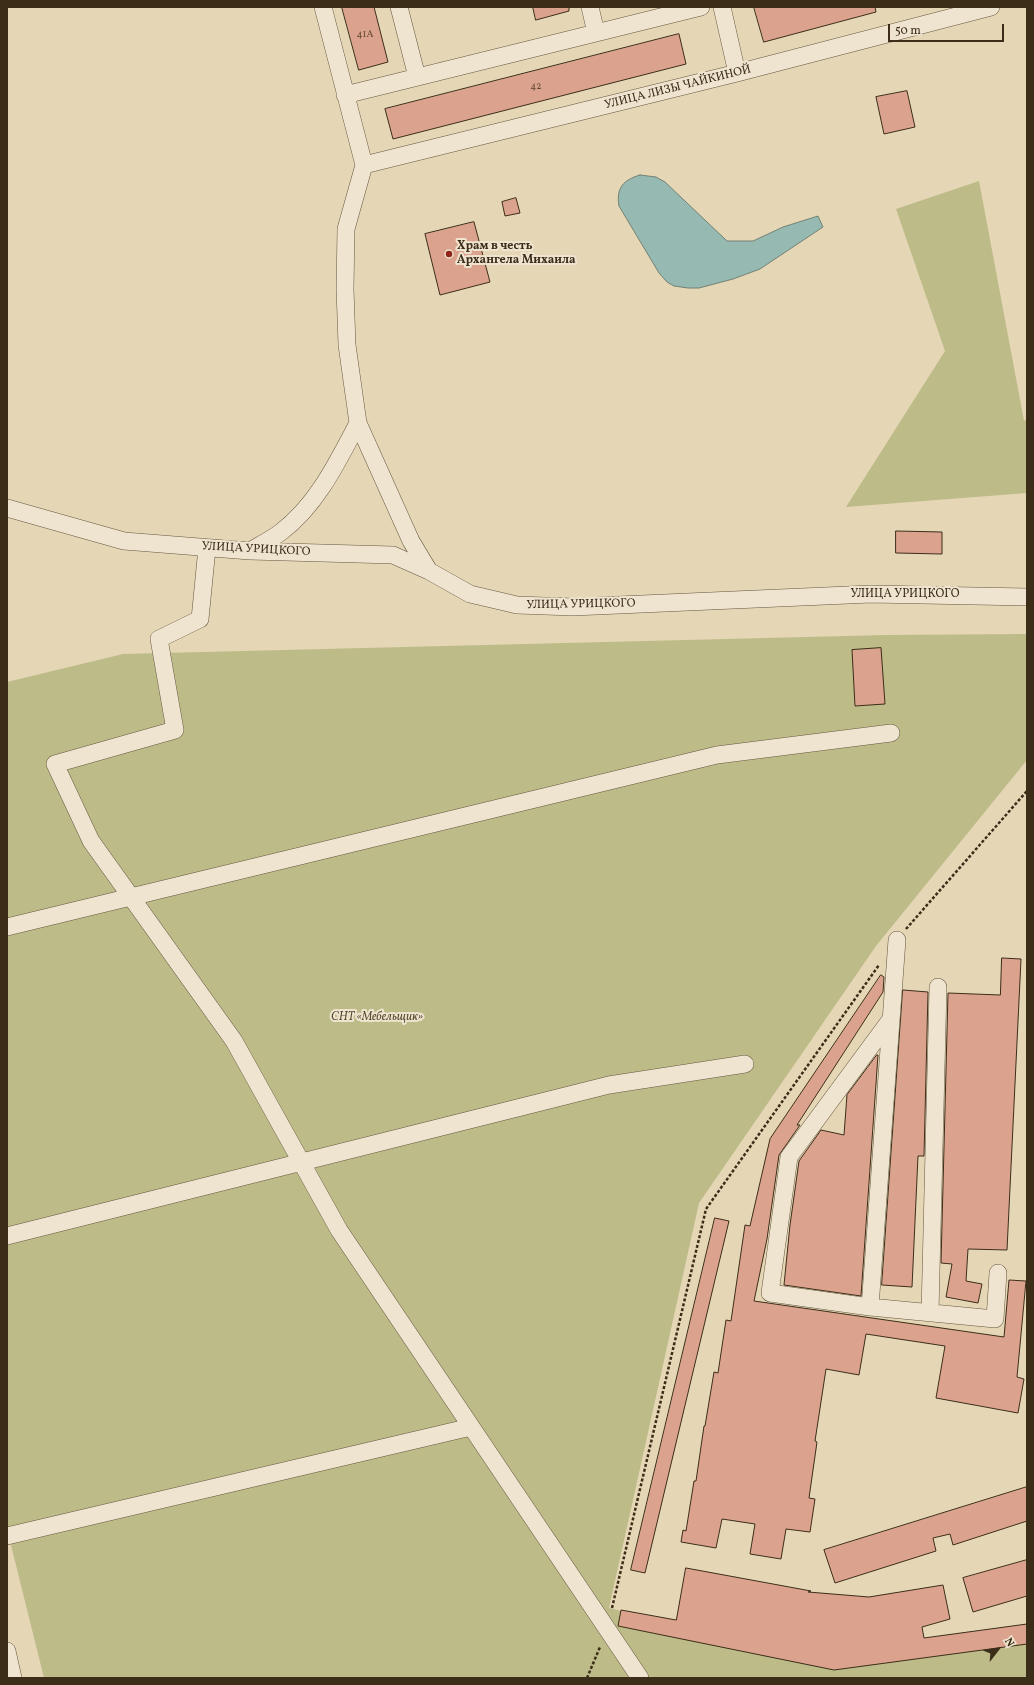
<!DOCTYPE html>
<html>
<head>
<meta charset="utf-8">
<style>
	body { margin:0 }
	#map { position:relative; width:1034px; height:1685px; overflow:hidden; background:#e5d6b5; font-family:Vollkorn,serif }
	canvas { display:block }
	.frame { position:absolute; inset:0; border:8px solid #3c2d19; pointer-events:none }
	.north { position:absolute; left:978px; top:1629px; width:40px; height:40px; -webkit-text-stroke:3px #eee4cf; paint-order:stroke; rotate:59deg; font-size:11px; font-weight:700; line-height:16px; text-align:center; color:#3c2d19 }
	.north::after { content:''; display:block; margin:auto; width:14px; height:18px; background:#3c2d19; clip-path:polygon(50% 0,100% 100%,50% 72%,0 100%) }
	.scale { position:absolute; left:888px; top:24px; width:116px; height:18px; box-sizing:border-box; border:2px solid #3c2d19; border-top:0; padding-left:5px; font-size:12px; line-height:14px; white-space:nowrap; color:#3c2d19; -webkit-text-stroke:3px #eee4cf; paint-order:stroke }
</style>
</head>
<body>
<div id="map">
<canvas width="1034" height="1685"></canvas>
<div class="frame"></div>
<div class="north">N</div>
<div class="scale">50 m</div>
</div>
<script>
const g = document.querySelector('canvas').getContext('2d');
g.lineJoin = 'round';
function fillPath(path, color) { g.fillStyle = color; g.fill(path, 'evenodd'); }
function strokePath(path, color, width, dash) { g.strokeStyle = color; g.lineWidth = width; g.lineCap = dash ? 'butt' : 'round'; g.setLineDash(dash || []); g.stroke(path); }
function label(font, color, halo, rows, align = 'center') {
  g.font = font + ' Vollkorn,serif'; g.lineWidth = 4; g.setLineDash([]); g.textBaseline = 'middle'; g.strokeStyle = halo; g.fillStyle = color; for (const [text, x, y, turn = 0] of rows) {
    g.save(); g.translate(x, y); g.rotate((+turn || 0) * Math.PI / 180); g.textAlign = isNaN(turn) ? turn : align; if (halo) g.strokeText(text, 0, 0); g.fillText(text, 0, 0); g.restore();
  }
}
const green = new Path2D(`
	M979,181L1024,421L1027,419V493L846,507L945,351L896,209Z
	M1027,634V760L876,946L699,1203L609,1608L836,1662L1027,1637V1678H44L7,1529V682L123,654L887,635Z`);
const water = new Path2D(`
	M640,175L656,177L665,182L727,241H753L783,227L818,216L823,227L760,269L733,279L699,288H688L674,286L667,282L659,273L619,206C616,188 623,180 640,175Z`);
const building = new Path2D(`
	M342,7H374L388,62L359,70Z
	M533,7H569V11L536,20Z
	M754,7H875L876,12L764,42Z
	M679,34L686,64L393,139L385,109Z
	M907,91L915,127L884,134L876,97Z
	M516,198L520,213L505,216L502,202Z
	M474,222L490,282L440,295L425,234Z
	M896,531L942,532V554L896,553Z
	M881,648L885,704L855,706L852,650Z
	M1002,958L1021,959L1007,1250L968,1249L966,1281L982,1284L978,1303L946,1297L952,1264L941,1263L948,993L1000,995Z
	M881,975L884,977L883,992L797,1125H800L779,1155L767,1239L754,1301L1004,1337L1009,1280L1026,1281L1017,1377L1024,1379L1018,1413L936,1398L945,1346L866,1334L859,1375L826,1369L815,1441L817,1442L809,1498L815,1499L810,1532L786,1529L781,1559L750,1554L755,1524L722,1519L716,1548L681,1542L683,1530L686,1531L694,1481H696L704,1426H705L714,1372L718,1373L726,1320L731,1321L745,1225L750,1226L770,1139Z
	M903,990L928,992L924,1156H918L912,1287L882,1285Z
	M877,1055H878L861,1296L784,1285L790,1225L799,1161L821,1130L844,1135L847,1095Z
	M715,1218L729,1221L645,1573L631,1570Z
	M1027,1487V1521L953,1545L950,1534L933,1538L936,1551L835,1583L824,1550Z
	M1027,1560V1596L973,1612L963,1578Z
	M686,1568L811,1591L808,1592L869,1597L943,1585L950,1619L922,1627L924,1638L1027,1624V1644L834,1670L618,1626L621,1610L676,1620Z`);
const path = new Path2D(`
	M906,929L1027,791
	M612,1608L706,1209L879,965
	M587,1678L600,1647`);
const minor = new Path2D(`
	M323,7L364,165L346,229L345,289L347,345L358,423L411,541L429,571
	M399,7L417,77
	M590,7L596,33
	M722,7L737,73
	M345,95L701,7
	M364,165L737,73L991,7
	M7,508L124,541L250,551L393,555L429,571L470,594L517,605L573,607L871,594L1027,597
	M207,548L200,619L159,639L175,730L55,764L91,841L234,1041L339,1230L640,1678
	M250,551C260,545 272,539 281,532C317,505 338,461 358,423
	M7,927L717,755L891,733
	M891,1019L789,1157L770,1293L870,1307L995,1319L998,1273
	M7,1236L609,1085L745,1064
	M870,1307L897,940
	M930,1313L938,987
	M7,1536L471,1427
	M7,1651L13,1678`);
const markers = [
	[449,254,4,"#8f2418"]
];
const numberNames = [
	["41А",365,35],
	["42",536,87]
];
const streetNames = [
	["УЛИЦА ЛИЗЫ ЧАЙКИНОЙ",678,88,-14],
	["УЛИЦА УРИЦКОГО",256,550,3],
	["УЛИЦА УРИЦКОГО",905,595],
	["УЛИЦА УРИЦКОГО",581,605,-1]
];
const poiNames = [
	["Храм в честь",457,247],
	["Архангела Михаила",457,261]
];
const parkNames = [
	["СНТ «Мебельщик»",377,1018]
];
fillPath(green, '#bdbb88');
fillPath(water, '#96b9b1');
strokePath(water, '#728174', 1);
fillPath(building, '#dba38d');
strokePath(building, '#3c2d19', 1);
strokePath(minor, '#665740', 18);
strokePath(path, '#3c2d19', 2.5, [3, 2]);
strokePath(minor, '#eee4cf', 17);
for (const [x, y, r, color] of markers) { const dot = new Path2D(); dot.arc(x, y, r, 0, 2 * Math.PI); g.fillStyle = color; g.fill(dot); strokePath(dot, '#eee4cf', 1.5); }
label('10px', '#644a36', null, numberNames);
label('12px', '#3c2d19', '#eee4cf', streetNames);
label('bold 12px', '#3c2d19', '#eee4cf', poiNames, 'left');
label('italic 12px', '#56492f', '#eee4cf', parkNames);
</script>
</body>
</html>
